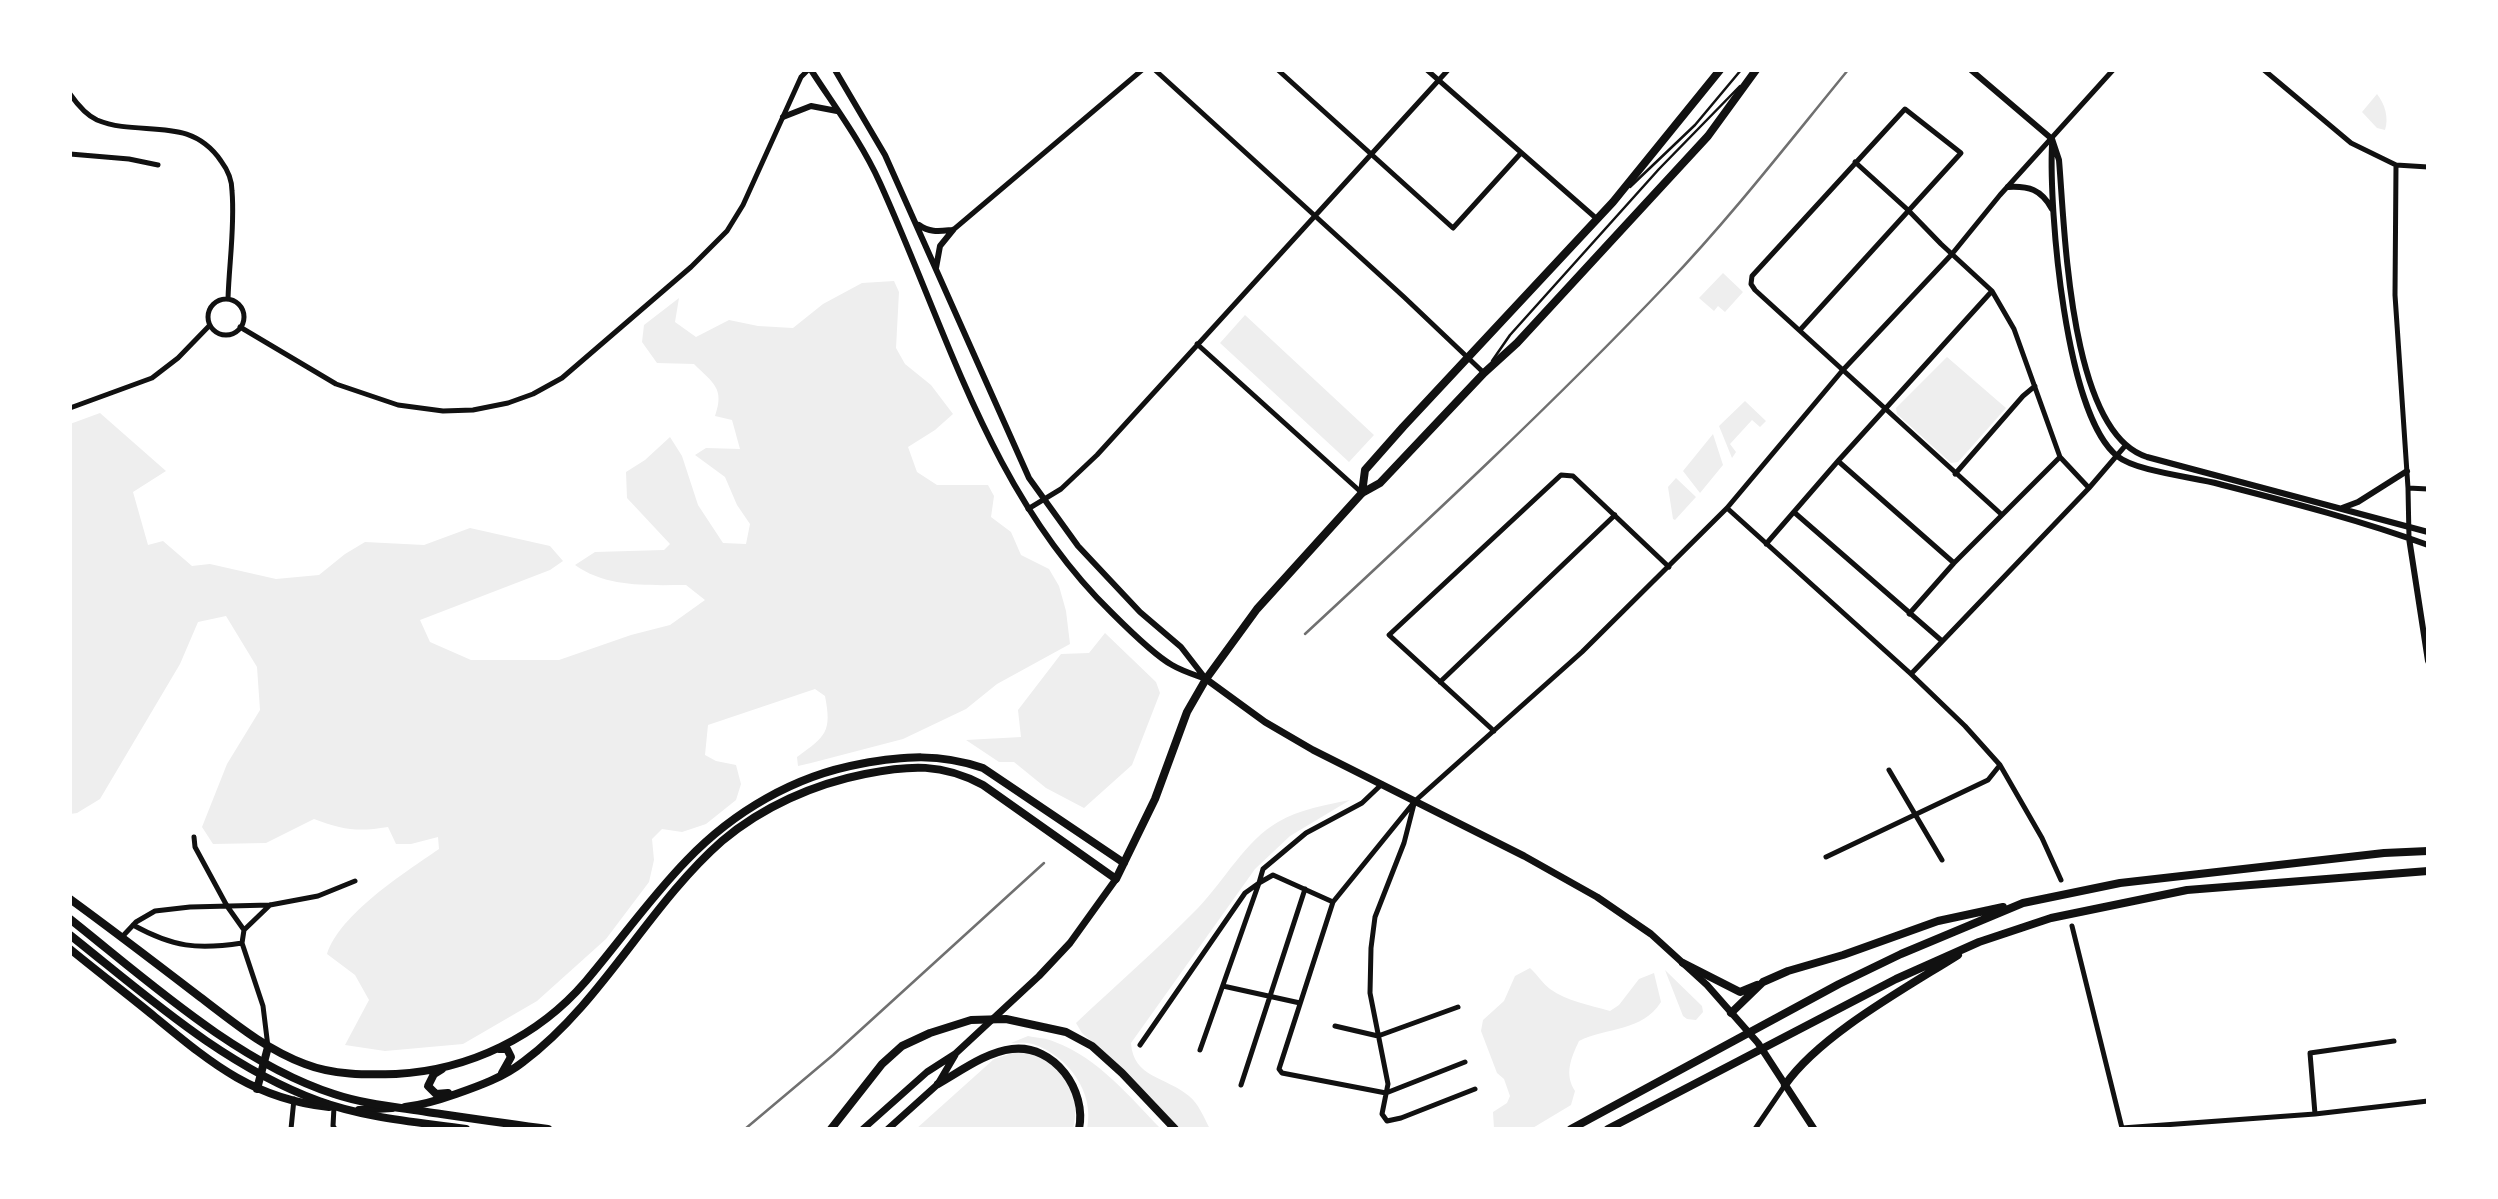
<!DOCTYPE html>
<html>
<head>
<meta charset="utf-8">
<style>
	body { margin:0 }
	#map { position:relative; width:2498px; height:1199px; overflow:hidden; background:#fff; font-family:"Work Sans",sans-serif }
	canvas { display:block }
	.frame { position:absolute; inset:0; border:72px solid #fff; pointer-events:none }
</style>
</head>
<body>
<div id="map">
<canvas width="2498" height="1199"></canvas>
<div class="frame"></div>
</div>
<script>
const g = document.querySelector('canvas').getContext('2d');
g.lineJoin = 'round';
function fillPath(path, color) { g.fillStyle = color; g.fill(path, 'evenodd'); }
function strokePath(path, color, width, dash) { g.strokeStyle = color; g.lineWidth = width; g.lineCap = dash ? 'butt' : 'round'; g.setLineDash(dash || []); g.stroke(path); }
const green = new Path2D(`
	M2377,94C2385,104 2389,118 2385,130L2377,128L2362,112Z
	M1723,273L1743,292L1725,312L1718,306L1714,311L1699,298Z
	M894,281L899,292L896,348L905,364L931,385L953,414L935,430L908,447L917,472L937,485H988L994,496L991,517L1011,532L1021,555L1049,569L1059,586L1066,611L1070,644L997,684L966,709L903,739L811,763L798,766L797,757C826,736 832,732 825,696L815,689L708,725L705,755L716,761L736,765L741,784L736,800L706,824L682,832L662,829L652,839L654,860L649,882L606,939L537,1001L463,1044L385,1051L345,1045L369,1000L355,975L327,954C340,914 404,873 439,849L438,837L411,844H396L388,827C358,832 343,830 314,819L266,843L213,844L202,827L227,764L260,710L257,667L226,616L198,622L180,664L100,799L77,813L70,814V424L100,413L166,471L133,492L148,545L163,541L192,566L210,564L276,579L319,575L345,554L365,542L424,545L470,528L550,546L563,561L550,570L420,620L430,642L471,660H559L631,635L670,625L705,600L686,585C649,585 607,588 575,565L595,552L664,550L670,544L627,498L626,472L645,460L670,437L682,456L698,505L723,543L746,544L750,524L737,505L725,477L695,455L706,448L740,449L732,420L715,416C725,388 713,383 694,364L657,363L642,342L644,325L679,298L675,322L696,337L729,320L758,326L793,328L823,304L862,283Z
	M1245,315L1374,435L1349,462L1220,343Z
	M1947,357L2006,408L1958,462L1951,463L1897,414L1896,408Z
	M1745,401L1766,421L1760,427L1752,420L1730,444L1736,452L1732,458L1719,426Z
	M1713,434L1723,465L1700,493L1683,471Z
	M1676,478L1696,497L1675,520L1673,519L1668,487Z
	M1105,633L1156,682L1160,693L1132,765L1084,808L1046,788L1014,762H999L966,740L1021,737L1018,710L1061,654L1089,653Z
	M1350,800L1290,836L1255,869L1131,1043C1133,1078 1167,1077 1189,1096C1199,1104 1204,1118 1210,1129H1180L1124,1070L1082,1033L1076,1023C1116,985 1159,948 1198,908C1224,881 1246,840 1278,822C1300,809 1326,805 1350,800Z
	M1530,968C1537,974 1542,983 1550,989C1567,1001 1589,1005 1610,1011L1619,1005L1639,979L1654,973L1661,1002C1642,1032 1607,1027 1579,1041C1571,1058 1564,1074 1575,1091L1571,1105L1531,1129H1494L1493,1112L1507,1103L1510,1096L1504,1079L1497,1073L1481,1031L1483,1020L1504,1001L1515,976Z
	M1665,970L1702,1006L1703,1012L1696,1020L1687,1019L1683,1016Z
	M1028,1036C1037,1038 1047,1038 1055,1042C1098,1058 1130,1097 1161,1129H1087C1095,1092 1068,1056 1033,1044C1026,1042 1018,1043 1011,1043Z
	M1032,1052C1064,1069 1082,1092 1073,1129H916L994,1059L1013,1053Z`);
const service = new Path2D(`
	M1630,187L1695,125L1741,70
	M1492,361L1510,335L1659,169L1740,86`);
const minor = new Path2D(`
	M1155,70L1404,297L1484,373
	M1278,70L1453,228L1521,153
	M1427,70L1597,219
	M2264,70L2351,143L2396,165L2395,295L2408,488L2409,538
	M70,94C77,104 86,115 97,120C141,138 189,114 221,161C227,169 232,180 232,191C235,226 229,264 228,299
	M70,154L129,159L158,165
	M1855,162L1908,210L1941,244L1992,291L2014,329L2060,457L2089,488L1911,674
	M2396,165L2428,167
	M953,230L1142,70
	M208 317a18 18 0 1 1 36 0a18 18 0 1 1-36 0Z
	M240,327L336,384L398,405L443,411L473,410L508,403L533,394L562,378L691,267L727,231L743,205L801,77L808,70
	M1800,330L1961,153L1905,109L1752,276L1751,284L1755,290L2001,514
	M1197,344L1362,493
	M70,408L152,378L178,358L210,325
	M1838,461L1954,563
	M1955,474L2023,396L2035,386
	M2089,488L2125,446
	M2408,488L2428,489
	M1727,508L1911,674L1965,726L2000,765L2042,838L2061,880
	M1028,509L1061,489L1097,455L1448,70
	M1795,513L1942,641
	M1766,544L1838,461L1992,291
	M1909,614L1954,563L2060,457
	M1440,682L1615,515
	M1494,731L1389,635L1561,475L1573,476L1669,567
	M1889,770L1942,860
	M1414,804L1404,843L1375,917L1371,948L1370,993L1388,1084L1382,1114L1387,1121L1401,1118L1475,1089
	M194,837L195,847L227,906L244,930
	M1826,857L1988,780L2000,765
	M133,925C173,947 197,950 242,943
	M2072,926L2122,1128L2315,1114L2428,1101
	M121,938L136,922L155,911L190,907L270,905L318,896L355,881
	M1223,986L1300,1003
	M1335,1026L1378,1036L1458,1007
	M1140,1045L1245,893L1259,883L1263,869L1306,833L1362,803L1382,784
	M268,1047L263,1006L242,943L244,930L270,905
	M1200,1050L1259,883L1273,875L1333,902
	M1465,1062L1386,1093L1282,1073L1279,1069L1333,902L1415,801L1582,652L1727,508L1842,371L1952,254L2000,195L2113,70
	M1241,1085L1305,889
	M334,1107L333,1126L335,1129
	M2315,1114L2310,1053L2394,1041
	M291,1129L294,1099
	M1755,1129L1785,1085`);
const tertiary = new Path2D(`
	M811,70C835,107 862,143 880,183C948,333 990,494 1112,613C1127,628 1154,655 1172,665C1182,671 1195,675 1206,679
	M835,70L885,155L1029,478L1078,546L1140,612L1181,647L1205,678
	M1971,70L2052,139L2059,160C2065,229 2069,433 2147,457L2428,532
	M783,117L811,106L837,111
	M2052,145C2049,210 2065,414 2117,456C2137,472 2194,477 2219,484C2289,502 2360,520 2428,545
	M2008,187C2029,186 2041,189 2052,209
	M919,225C930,233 940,231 953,230
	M936,268L940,246L953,230
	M2342,508L2358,502L2407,471
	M2409,538L2428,661`);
const secondary = new Path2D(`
	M1206,679L1265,722L1313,750L1524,856L1597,897L1651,934L1707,985L1758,1043L1814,1129
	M863,1129L927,1072L955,1054L1039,976L1070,943L1116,879
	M888,1129L938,1084L955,1055`);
const primary = new Path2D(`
	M1362,493L1365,470L1403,427L1613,202L1720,70
	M70,899C114,931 157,964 200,997C233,1022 265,1049 305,1064C333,1075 366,1075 396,1074C469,1070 538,1037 586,981C620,941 650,898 687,860C733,812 794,776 860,764C904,756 939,753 983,768L1124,863
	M70,949C98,972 127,994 155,1017C211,1063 253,1099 329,1107
	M499,1049H507L511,1057L502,1073
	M442,1069L434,1074L428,1086L436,1094L448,1093
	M257,1089L268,1047
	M405,1107C423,1105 439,1100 456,1094C479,1086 504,1077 523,1062C603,1002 648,906 722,841C762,807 814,784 865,774C910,765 942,763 983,785L1116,879L1155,799L1187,712L1206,679L1257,609L1362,493L1380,483L1484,373L1517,343L1708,136L1756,70
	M359,1110L392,1108`);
const trunk = new Path2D(`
	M70,919C148,981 238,1063 334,1094C364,1104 396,1107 427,1112C468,1118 508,1124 548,1129
	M70,935C148,997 224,1066 319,1101C365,1118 418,1122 466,1129
	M1683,963L1740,992L1757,985
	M1731,1013L1763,982L1788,971L1843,955L1938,921L2003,907
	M938,1084C961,1071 986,1052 1012,1049C1055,1044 1087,1091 1079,1129
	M1785,1085C1820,1035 1904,989 1958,955
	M831,1129L882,1064L902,1046L930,1033L971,1020L1006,1019L1066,1032L1092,1046L1122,1073L1175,1129
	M1571,1129L1839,984L1901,954L2023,903L2120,883L2384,853L2428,851
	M1608,1129L1896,979L1979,942L2051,918L2187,890L2428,871`);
const rail = new Path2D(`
	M1305,634C1428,520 1551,406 1667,284C1731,217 1789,142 1848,70
	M745,1129L833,1055L1044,863`);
fillPath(green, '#eee');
strokePath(service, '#111', 2.5);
strokePath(minor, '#111', 5);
strokePath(tertiary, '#111', 6);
strokePath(secondary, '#111', 7);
strokePath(primary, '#111', 8);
strokePath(trunk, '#111', 8);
strokePath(rail, '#707070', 2.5);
</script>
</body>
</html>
